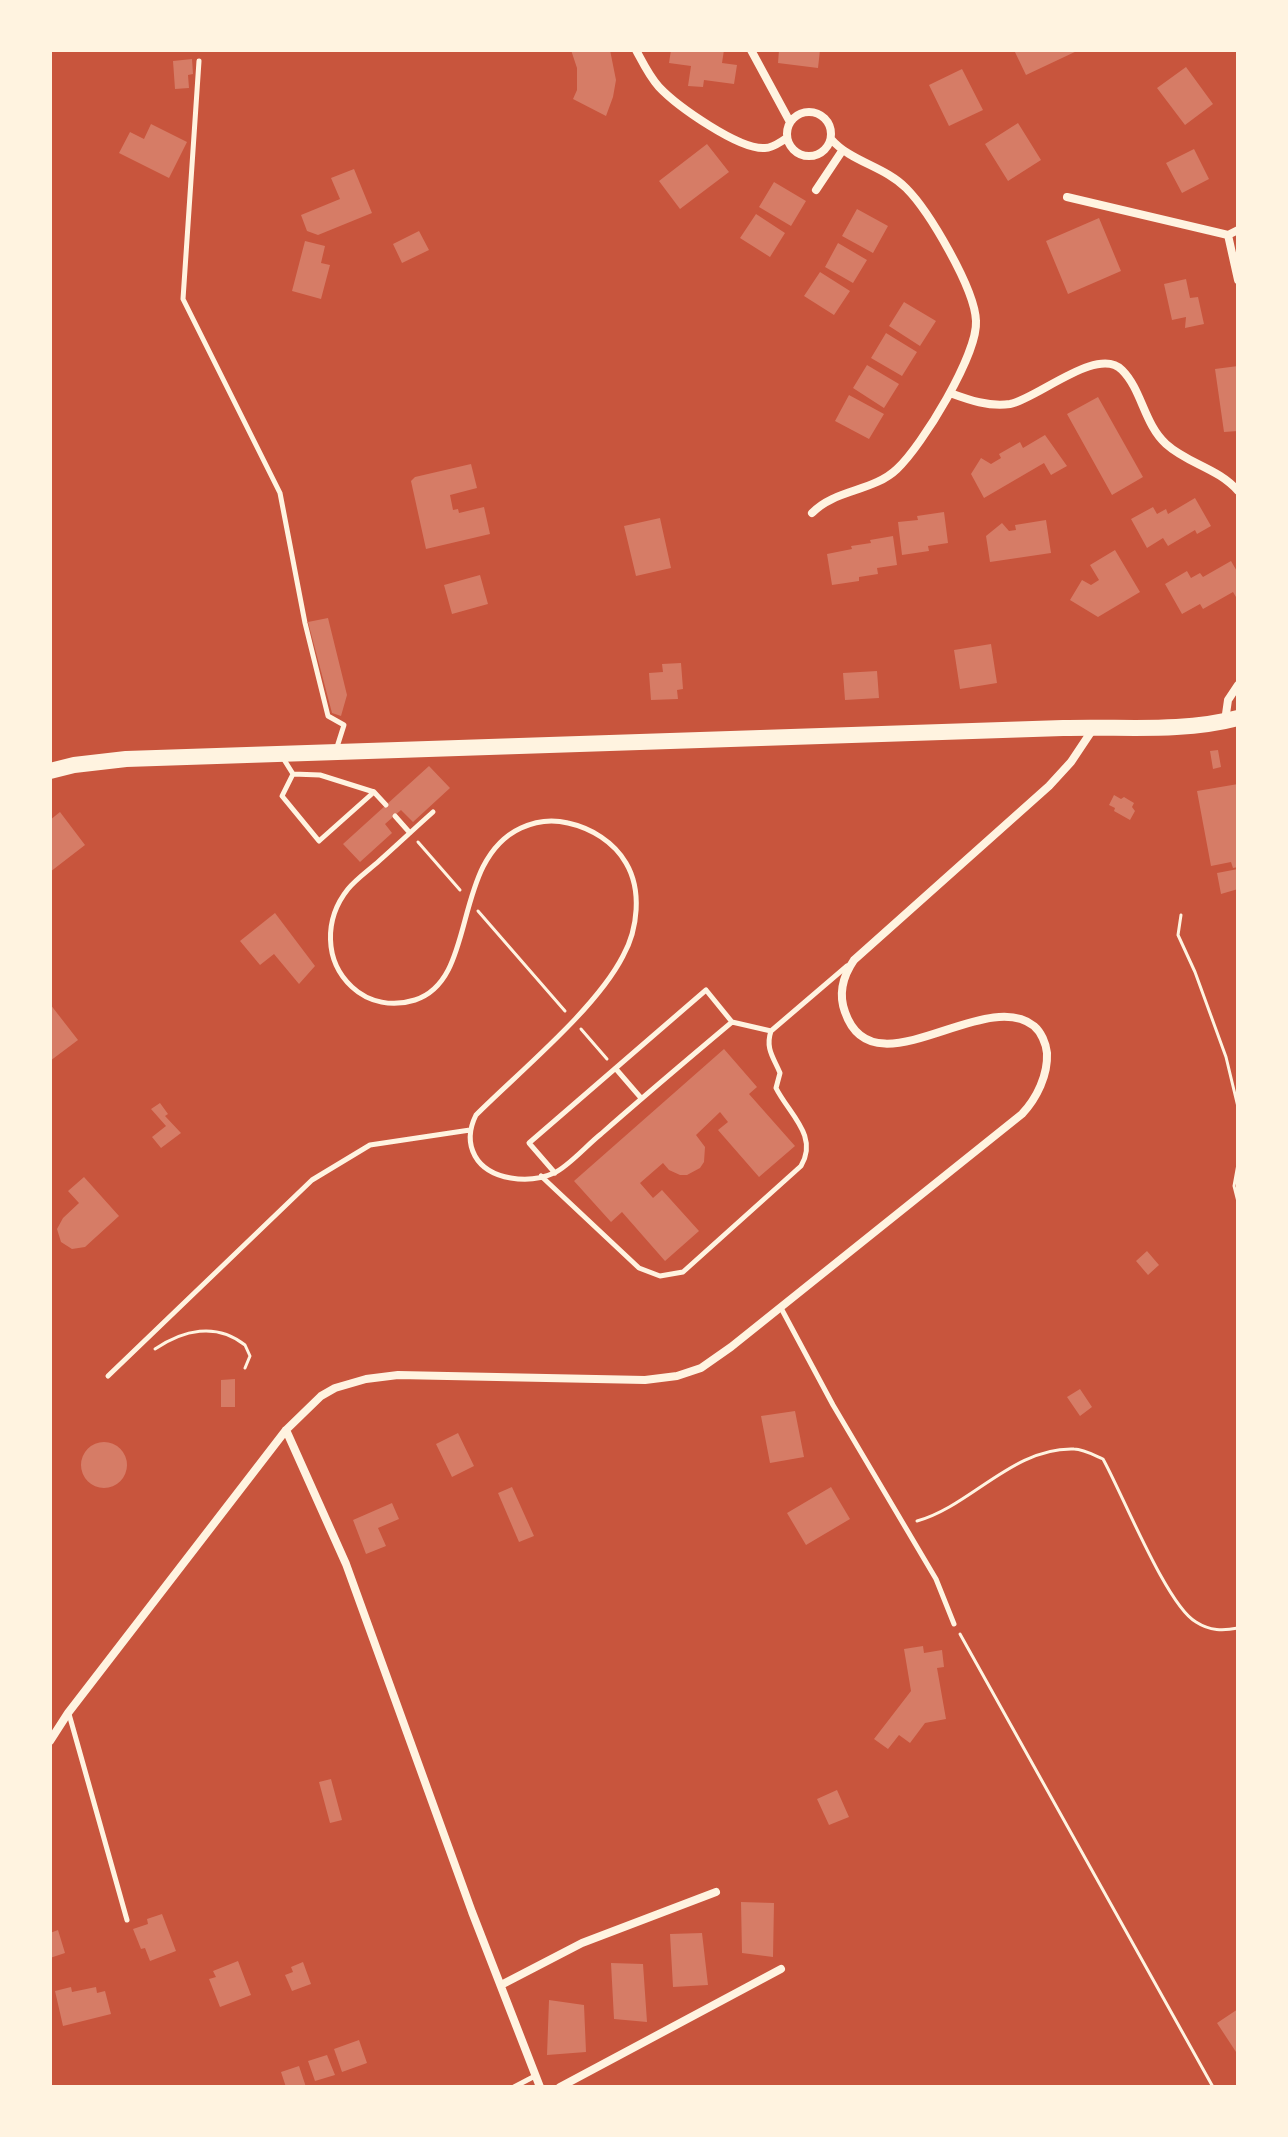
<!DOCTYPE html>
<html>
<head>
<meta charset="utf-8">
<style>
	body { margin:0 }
	#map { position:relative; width:1288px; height:2137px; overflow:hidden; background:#c8553d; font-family:"Roboto Condensed",sans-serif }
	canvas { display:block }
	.frame { position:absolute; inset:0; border:52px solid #fff3e0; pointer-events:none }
</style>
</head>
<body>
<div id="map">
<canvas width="1288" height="2137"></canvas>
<div class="frame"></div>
</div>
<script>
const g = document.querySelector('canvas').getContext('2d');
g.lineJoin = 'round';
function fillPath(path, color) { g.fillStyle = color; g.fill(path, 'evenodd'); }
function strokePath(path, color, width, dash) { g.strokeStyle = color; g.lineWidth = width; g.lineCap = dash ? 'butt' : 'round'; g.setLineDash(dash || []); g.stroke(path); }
const building = new Path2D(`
	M571,50H610L616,80L613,97L606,116L573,99L577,90V68Z
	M671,50H724L722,63L737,65L734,84L704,80L703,87L688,86L691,66L669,63Z
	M779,50L809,52V50H820L818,68L778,63Z
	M1014,50H1079L1026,75Z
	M192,59L193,74L188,75L189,88L175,89L173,61Z
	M1186,67L1213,104L1185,125L1157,88Z
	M962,69L983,110L949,126L929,85Z
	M1018,123L1041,160L1008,181L985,144Z
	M151,124L187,142L169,178L119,153L130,132L144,139Z
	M707,144L729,172L680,209L659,181Z
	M1194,149L1209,179L1182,193L1166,163Z
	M354,169L372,213L318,235L307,231L301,215L340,199L331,178Z
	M774,182L806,201L791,226L759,207Z
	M857,209L888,226L873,253L842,236Z
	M756,214L785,233L770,257L740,238Z
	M1099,218L1121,271L1068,294L1046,241Z
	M419,231L429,250L402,263L393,244Z
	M305,241L325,246L321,263L330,265L321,299L292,291Z
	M838,243L867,260L853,283L825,267Z
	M820,272L850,291L834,315L804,296Z
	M1186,279L1190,298L1198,297L1204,324L1185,328L1186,317L1172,320L1164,284Z
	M904,302L936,321L920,346L889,326Z
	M886,333L917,352L902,376L871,358Z
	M867,365L899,384L884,408L853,388Z
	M1238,366V431L1224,432L1215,369Z
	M849,395L884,414L869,439L835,421Z
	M1098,397L1143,477L1112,495L1067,414Z
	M1045,435L1067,466L1051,475L1044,463L984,498L971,474L981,458L991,464L1001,458L999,454L1020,442L1023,448Z
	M471,464L477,488L450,495L453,510L458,509L459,513L484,507L490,534L426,549L411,481L415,477Z
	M1195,498L1211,526L1197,534L1195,530L1168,546L1163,538L1147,548L1131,519L1153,507L1157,514L1166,509L1168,514Z
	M944,512L948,543L928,546L929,551L902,555L898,522L918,520L917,516Z
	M660,518L671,568L636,576L624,526Z
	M1046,520L1051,553L990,562L986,536L1002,523L1009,531L1016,530L1015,525Z
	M893,536L897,565L877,568L878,574L859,577V581L832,585L827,554L852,549L851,546L871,543L870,540Z
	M1115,550L1140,592L1098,617L1070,600L1082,580L1091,585L1099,580L1090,565Z
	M1231,561L1238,573V596L1236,597L1233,592L1203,609L1200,604L1182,614L1165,584L1187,571L1191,578L1200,573L1203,577Z
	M480,575L488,604L452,614L444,585Z
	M328,618L347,695L341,716L332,713L308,622Z
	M991,644L997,683L960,689L954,650Z
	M681,663L683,689L677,690L678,699L651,700L649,673L663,672L662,664Z
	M877,671L879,698L845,700L843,673Z
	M1218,750L1221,767L1213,769L1210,751Z
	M429,766L450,788L413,822L401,810L385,824L392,833L360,862L343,844Z
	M1238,784V867L1233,868L1231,862L1211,866L1197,791Z
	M1114,795L1121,799L1124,797L1134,803L1132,807L1135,811L1130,820L1114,811L1115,808L1109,805Z
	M60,812L85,845L50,872V820Z
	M1238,869V889L1221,894L1217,873Z
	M275,913L315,966L299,984L274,954L260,965L240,941Z
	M50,1004L78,1040L50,1061Z
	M724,1049L757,1087L749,1094L795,1146L759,1177L718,1130L728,1122L720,1112L696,1135L705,1147L704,1162L700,1168L687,1175H680L669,1170L663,1163L640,1183L653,1198L662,1190L699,1231L665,1261L622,1212L611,1222L574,1181Z
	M160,1103L168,1114L165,1116L181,1133L161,1148L152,1137L166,1126L151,1109Z
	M84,1177L119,1216L85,1247L72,1249L61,1242L57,1229L63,1218L79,1203L68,1191Z
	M1147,1251L1159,1265L1148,1275L1136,1261Z
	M235,1379V1407H221V1380Z
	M1080,1389L1092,1407L1080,1416L1067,1397Z
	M795,1411L804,1457L770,1463L761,1416Z
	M458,1433L474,1466L452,1477L436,1444Z
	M81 1465a23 23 0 1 1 46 0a23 23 0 1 1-46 0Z
	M512,1487L534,1536L519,1542L498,1493Z
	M831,1487L850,1519L806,1545L787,1513Z
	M392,1503L399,1519L378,1528L386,1546L366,1554L353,1520Z
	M923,1646L924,1653L942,1650L944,1667L937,1668L946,1719L925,1723L910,1743L899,1735L888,1749L874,1739L911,1691L904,1649Z
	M331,1779L342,1820L330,1823L319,1782Z
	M837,1790L849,1817L829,1825L817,1799Z
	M741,1902L774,1903L773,1957L742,1953Z
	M162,1914L176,1951L150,1961L145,1948L141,1949L133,1929L148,1924L147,1919Z
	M58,1930L65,1953L50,1958V1933Z
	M702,1933L708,1985L673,1987L670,1934Z
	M238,1961L251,1995L220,2007L209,1979L216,1977L213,1971Z
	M303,1962L311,1984L292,1991L285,1975L293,1972L291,1967Z
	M611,1963L643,1964L647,2022L614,2019Z
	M71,1987L72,1992L96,1987L97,1993L105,1991L111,2014L63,2026L55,1991Z
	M549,2000L584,2005L586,2052L547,2055Z
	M1238,2009V2055L1217,2023Z
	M359,2040L367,2063L342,2072L334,2049Z
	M327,2055L335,2075L315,2081L308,2061Z
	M299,2066L306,2087H286L281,2072Z`);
const path = new Path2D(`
	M418,842L460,890
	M478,911L565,1011
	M1181,915L1178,935L1195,972L1226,1057L1238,1107
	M581,1029L607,1059
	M1238,1164L1234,1186L1238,1202
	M155,1349C183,1330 216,1322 245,1345L250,1356L245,1368
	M917,1521C971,1506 1013,1447 1074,1449C1083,1449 1094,1455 1103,1459C1122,1493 1167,1606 1196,1622C1210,1631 1223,1631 1238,1628
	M960,1634L1213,2087`);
const service = new Path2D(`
	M199,61L183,299L280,493L305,623L328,716L344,725L337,747
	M283,758L293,774L282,796L319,841L374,792L320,775L293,774
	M374,792L386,805
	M433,812C415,828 397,845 379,861C369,870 356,879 348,889C324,919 324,961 352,987C369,1003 393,1007 415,1000C479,980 450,861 521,828C536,821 552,819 568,823C591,828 614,842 626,863C642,890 638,929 623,956C596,1009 519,1072 476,1115C469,1129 468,1143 475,1156C489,1181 530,1184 554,1173C568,1167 588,1144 601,1134C644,1096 688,1059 732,1022
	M395,816L410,833
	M616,1069L641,1098
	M555,1173L529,1143L706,990L732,1022L771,1031
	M541,1176L639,1268L660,1276L683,1272L801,1166C819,1136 789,1114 776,1088L780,1073C774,1058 765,1049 771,1031L847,966
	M781,1308L833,1405L936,1579L954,1624
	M108,1376L312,1180L370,1145L470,1130
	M69,1714L127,1920
	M514,2087L535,2076`);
const minor = new Path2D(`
	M636,50C643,63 649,76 659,87C677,106 739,150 765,148C773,148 780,142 787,138
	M751,50L790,122
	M787 134a22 22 0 1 1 44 0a22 22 0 1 1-44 0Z
	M816,190L842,151
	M1067,197L1228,235L1238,230
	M1228,235L1238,280
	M950,393C969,400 989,407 1010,404C1037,399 1098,345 1122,370C1142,390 1144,424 1166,444C1188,464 1218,468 1238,491
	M812,513C835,489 873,492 897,469C922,446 978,354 976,321C975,289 929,211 906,188C884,166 851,162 831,139
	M1225,721L1228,700L1238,685
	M286,1430L346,1564L472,1912L540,2087
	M50,1741L68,1713L286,1430L321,1396L335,1388L366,1379L398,1375L645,1380L677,1376L701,1368L731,1347L1022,1114C1037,1098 1048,1075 1047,1053C1046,1043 1041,1032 1034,1026C984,986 873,1094 845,1012C838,993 843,976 854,960L1049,786L1071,762L1093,729
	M501,1985L582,1943L716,1892
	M560,2087L781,1969`);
const primary = new Path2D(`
	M50,771L74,765L126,759L1063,728C1121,726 1181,733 1238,718`);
fillPath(building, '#d67c66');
strokePath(path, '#fff3e0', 3);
strokePath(service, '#fff3e0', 5);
strokePath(minor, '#fff3e0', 8);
strokePath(primary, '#fff3e0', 16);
</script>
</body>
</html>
